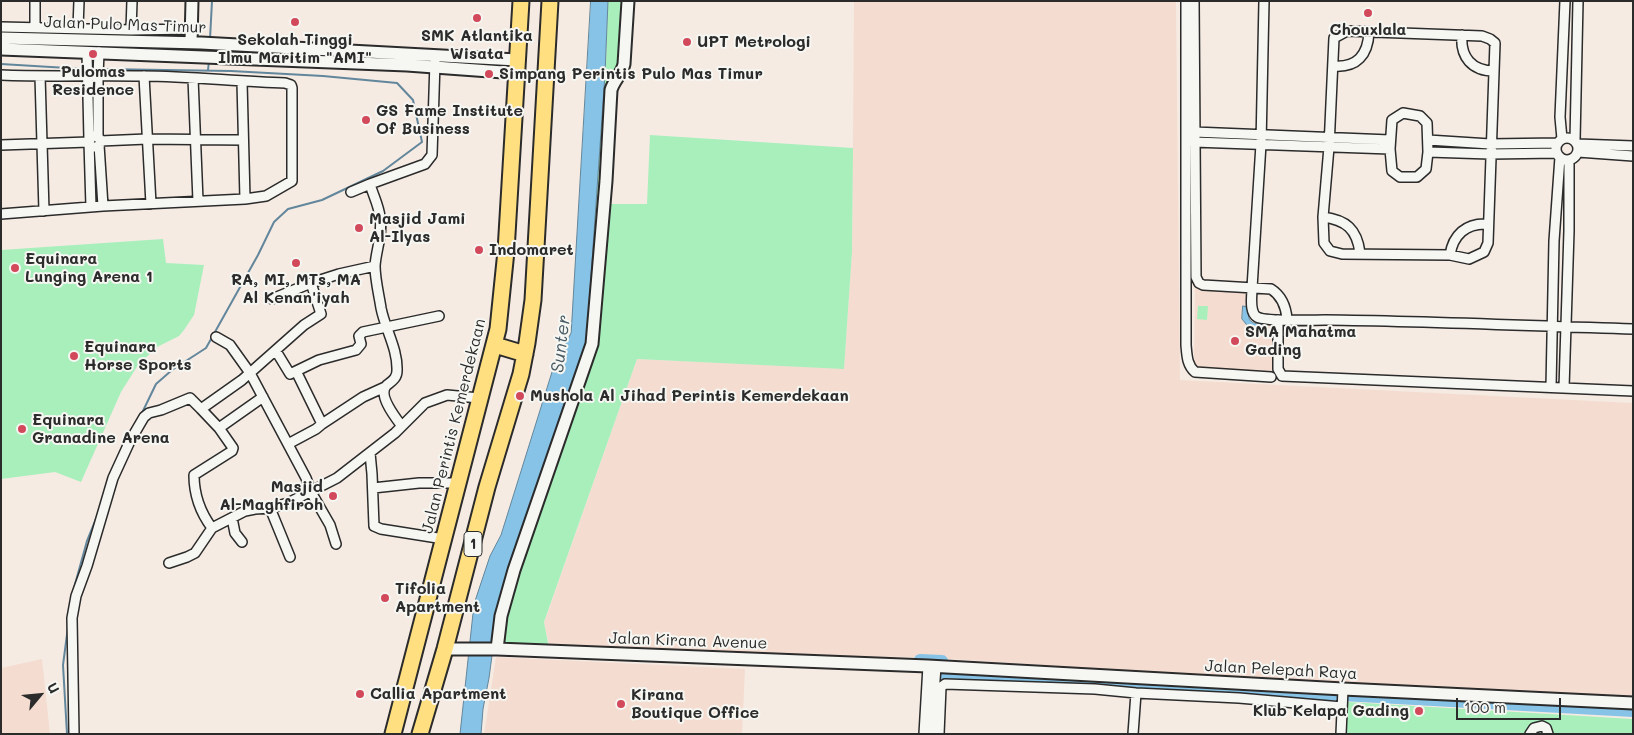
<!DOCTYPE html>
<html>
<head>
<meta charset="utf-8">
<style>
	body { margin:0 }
	#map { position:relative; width:1634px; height:735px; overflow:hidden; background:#f5ebe3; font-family:Mali,sans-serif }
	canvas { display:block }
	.frame { position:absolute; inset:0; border:2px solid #2b2b2b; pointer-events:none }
	.north { position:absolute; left:15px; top:670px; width:50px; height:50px; -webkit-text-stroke:4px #f6f6f2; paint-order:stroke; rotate:62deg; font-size:14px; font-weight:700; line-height:20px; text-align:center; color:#2b2b2b }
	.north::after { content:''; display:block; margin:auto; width:18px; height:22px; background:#2b2b2b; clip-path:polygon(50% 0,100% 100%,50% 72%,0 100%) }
	.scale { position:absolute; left:1456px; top:698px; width:105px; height:22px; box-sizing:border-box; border:2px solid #2b2b2b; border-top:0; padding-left:6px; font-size:15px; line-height:18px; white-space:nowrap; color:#2b2b2b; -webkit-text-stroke:4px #f6f6f2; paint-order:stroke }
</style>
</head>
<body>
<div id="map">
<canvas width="1634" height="735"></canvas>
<div class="frame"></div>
<div class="north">U</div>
<div class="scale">100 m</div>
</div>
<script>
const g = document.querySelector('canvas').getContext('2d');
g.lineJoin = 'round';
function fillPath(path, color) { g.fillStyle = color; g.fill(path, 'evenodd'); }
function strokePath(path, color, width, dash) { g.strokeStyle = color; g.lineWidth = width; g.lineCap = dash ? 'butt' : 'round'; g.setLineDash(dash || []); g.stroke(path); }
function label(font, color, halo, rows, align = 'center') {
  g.font = font + ' Mali,sans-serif'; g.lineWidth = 4; g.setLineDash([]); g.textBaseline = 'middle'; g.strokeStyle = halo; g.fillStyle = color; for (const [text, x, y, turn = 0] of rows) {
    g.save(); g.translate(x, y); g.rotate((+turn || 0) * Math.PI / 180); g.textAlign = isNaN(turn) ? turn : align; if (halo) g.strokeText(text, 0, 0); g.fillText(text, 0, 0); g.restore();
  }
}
const built = new Path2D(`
	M854,1H1176L1180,380L1633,403V702L1523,696L919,657L790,656L550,648L544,623L637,359L844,368L852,252Z
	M1195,285L1257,290L1256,313L1277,323L1275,372L1205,370L1197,367L1194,359Z
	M496,657L745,669L742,734H484Z
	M42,659L50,734H1V668Z`);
const green = new Path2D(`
	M608,1H627L624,64L613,84L604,204H647L650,135L853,148L852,252L844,369L637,359L544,622L549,648L497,646L586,348L606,63Z
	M163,239L166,263L204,265L194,315L184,330L179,336L157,347L138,365L121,392L81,482L55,472L1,479V250Z
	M1198,306H1208L1207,320L1197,319Z
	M1348,702L1633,719V734H1346Z`);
const water = new Path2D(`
	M591,1H608L605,74L586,348L498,611L489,678L483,709L481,734H460L474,604L490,556L501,535L552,372L571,333Z
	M1243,306L1248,307C1248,320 1249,324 1263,324V330L1250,329L1242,319Z`);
const stream = new Path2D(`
	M210,39L212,1
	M1,64L84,69
	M101,69L231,71L323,76L397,83L413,100L422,142L383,171L322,200L288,209L274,222L258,255L206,348L172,370L156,384L141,415
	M208,70L209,61
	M72,595L87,541L98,514
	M67,734L63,665L68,627`);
const river = new Path2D(`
	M920,660L942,661
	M942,673L1633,711`);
const street = new Path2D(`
	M1186,1V345C1187,356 1187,365 1195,372L1271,377
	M1194,1L1196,277L1199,283L1203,285L1271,289C1282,296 1286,307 1287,319
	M1264,1L1261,144L1252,288C1252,297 1249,312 1257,317C1266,322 1312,320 1325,320C1428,321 1530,326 1633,329
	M1,27L131,30L191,29
	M35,27V1
	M78,28L79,1
	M131,30L132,1
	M1347,31L1482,36L1490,39L1495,43L1488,243L1484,252L1469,259L1450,255L1342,254L1330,251L1324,243L1323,217L1329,147L1334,38Z
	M1462,35C1460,57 1472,71 1494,71
	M87,52L89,140
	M1333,66C1357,68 1368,55 1369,32
	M1,75C49,77 96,75 143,76C191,76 238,82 285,83L291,85L292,88V181L266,196L245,199L103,206L1,214
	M40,76L44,211
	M144,76L151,204
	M193,78L198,201
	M242,82L245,199
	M1403,113L1420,116L1427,123L1428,152L1426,169L1417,177H1400L1392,171L1390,149L1392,120Z
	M1194,132L1390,140
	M98,137V76L99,52
	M1556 149a11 11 0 1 1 22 0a11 11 0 1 1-22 0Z
	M1562,139L1560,117L1565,1
	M1428,140L1490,144L1558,143
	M1575,140L1578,1
	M100,141L147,139L243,140
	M1194,142L1390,149
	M89,144L92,147H97L100,144V139L96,136H92L89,142L91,207
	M1577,144L1633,146
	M1,145L89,142
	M99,145L103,206
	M1428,152L1490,154L1557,153
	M1578,152L1633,156
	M351,192L370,184
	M1323,217C1346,220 1357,229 1360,253
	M1450,255C1453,235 1466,223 1487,224
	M272,299L311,283L339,274L375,266
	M1278,320V369L1282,376L1633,391
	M216,337L230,345L250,373L306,478L311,492L330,525L336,544
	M276,351L290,374L319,360L356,350L361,344L359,336L363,332L439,316
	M296,371L322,424L363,397L385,387
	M1551,387L1554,241L1560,157
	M1564,388L1569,231V160
	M401,425C395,417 377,394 387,385C392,381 397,378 397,371C398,349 385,329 381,308C379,295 375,279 375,266C376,250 383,234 380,217C379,206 373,195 370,184L425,164L432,155L435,62
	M219,428L263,397
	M288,444L316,429L322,424
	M370,453L372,474L374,526L381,529L444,539
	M373,488L419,483H458
	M270,508L290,557
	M232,518L235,533L242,542
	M212,528C200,512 194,494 194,475L232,451L233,448L219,428L201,409L242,380L304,325L321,314L311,283
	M169,563L187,557L195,553L212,528L245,511L255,509L270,508L288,503L337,478L395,433L425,403L447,395L479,398
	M74,734L72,618L76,596L87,566L113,478L130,441L144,417L149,413L161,410L190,398L201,409
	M924,734L928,666
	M931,734L936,667
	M939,734L941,687L945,684L1095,689L1136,693L1239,698L1342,707
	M1133,734L1136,693
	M1341,734L1343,689
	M1530,734L1534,728L1542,726L1546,728L1548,734`);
const secondary = new Path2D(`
	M1,38L201,43L517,60
	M191,42L192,1
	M1,49L407,65L517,73
	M445,649H497L928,666L1343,689L1633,703
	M497,649L501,616L514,570L592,344L606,181L611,90C614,80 622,74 624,64L628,1`);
const highway = new Path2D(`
	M495,345L525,354
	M393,734L498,329L506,251L521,1
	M420,734L445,649L487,487L521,374L527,343L533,300L550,1`);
const markers = [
	[1368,13,5,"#d1495b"],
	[477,18,5,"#d1495b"],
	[295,22,5,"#d1495b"],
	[687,42,5,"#d1495b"],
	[93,54,5,"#d1495b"],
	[489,74,5,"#d1495b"],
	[366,120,5,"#d1495b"],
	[359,228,5,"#d1495b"],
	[479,250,5,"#d1495b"],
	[296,263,5,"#d1495b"],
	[15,268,5,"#d1495b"],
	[1235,341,5,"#d1495b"],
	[74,356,5,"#d1495b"],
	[520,396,5,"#d1495b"],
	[22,429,5,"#d1495b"],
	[333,496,5,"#d1495b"],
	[385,598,5,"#d1495b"],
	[360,694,5,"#d1495b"],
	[621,704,5,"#d1495b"],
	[1419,711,5,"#d1495b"]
];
const shields = [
	[473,544,18]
];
const shieldNames = [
	["1",473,544]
];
const streetNames = [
	["Jalan Pulo Mas Timur",125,25,2],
	["Jalan Perintis Kemerdekaan",454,426,-76],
	["Jalan Kirana Avenue",688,641,2],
	["Jalan Pelepah Raya",1281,670,3]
];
const poiNames = [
	["Chouxlala",1368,30,"center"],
	["SMK Atlantika",477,36,"center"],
	["Wisata",477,54,"center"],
	["Sekolah Tinggi",295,40,"center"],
	["Ilmu Maritim \"AMI\"",295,58,"center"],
	["UPT Metrologi",697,42],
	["Pulomas",93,72,"center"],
	["Residence",93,90,"center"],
	["Simpang Perintis Pulo Mas Timur",499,74],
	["GS Fame Institute",376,111],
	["Of Business",376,129],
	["Masjid Jami",369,219],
	["Al-Ilyas",369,237],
	["Indomaret",489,250],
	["Equinara",25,259],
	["Lunging Arena 1",25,277],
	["RA, MI, MTs, MA",296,280,"center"],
	["Al Kenan'iyah",296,298,"center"],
	["SMA Mahatma",1245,332],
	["Gading",1245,350],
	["Equinara",84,347],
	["Horse Sports",84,365],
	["Mushola Al Jihad Perintis Kemerdekaan",530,396],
	["Equinara",32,420],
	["Granadine Arena",32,438],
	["Masjid",323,487,"right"],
	["Al-Maghfiroh",323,505,"right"],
	["Tifolia",395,589],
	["Apartment",395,607],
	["Callia Apartment",370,694],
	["Kirana",631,695],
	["Boutique Office",631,713],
	["Klub Kelapa Gading",1409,711,"right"]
];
const waterNames = [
	["Sunter",561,344,-83]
];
fillPath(built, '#f4ddd0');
fillPath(green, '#a8efbc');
fillPath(water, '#87c3e6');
strokePath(water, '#62869b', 1);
strokePath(stream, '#62869b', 2);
strokePath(river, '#87c3e6', 12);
strokePath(street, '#2b2b2b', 12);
strokePath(secondary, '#2b2b2b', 15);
strokePath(highway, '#2b2b2b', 19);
strokePath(street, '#f6f6f2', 9);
strokePath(secondary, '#f6f6f2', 11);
strokePath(highway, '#ffdf80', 15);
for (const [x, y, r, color] of markers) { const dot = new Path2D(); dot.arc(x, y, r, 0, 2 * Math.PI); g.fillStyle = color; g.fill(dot); strokePath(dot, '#f6f6f2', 2); }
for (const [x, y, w] of shields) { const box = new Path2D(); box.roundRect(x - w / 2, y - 12.5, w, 25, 4); g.fillStyle = '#f6f6f2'; g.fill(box); strokePath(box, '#2b2b2b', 1); }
label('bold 15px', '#2b2b2b', null, shieldNames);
label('16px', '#2b2b2b', '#f6f6f2', streetNames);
label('bold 16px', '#2b2b2b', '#f6f6f2', poiNames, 'left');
label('italic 18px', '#475963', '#f6f6f2', waterNames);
</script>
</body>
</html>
